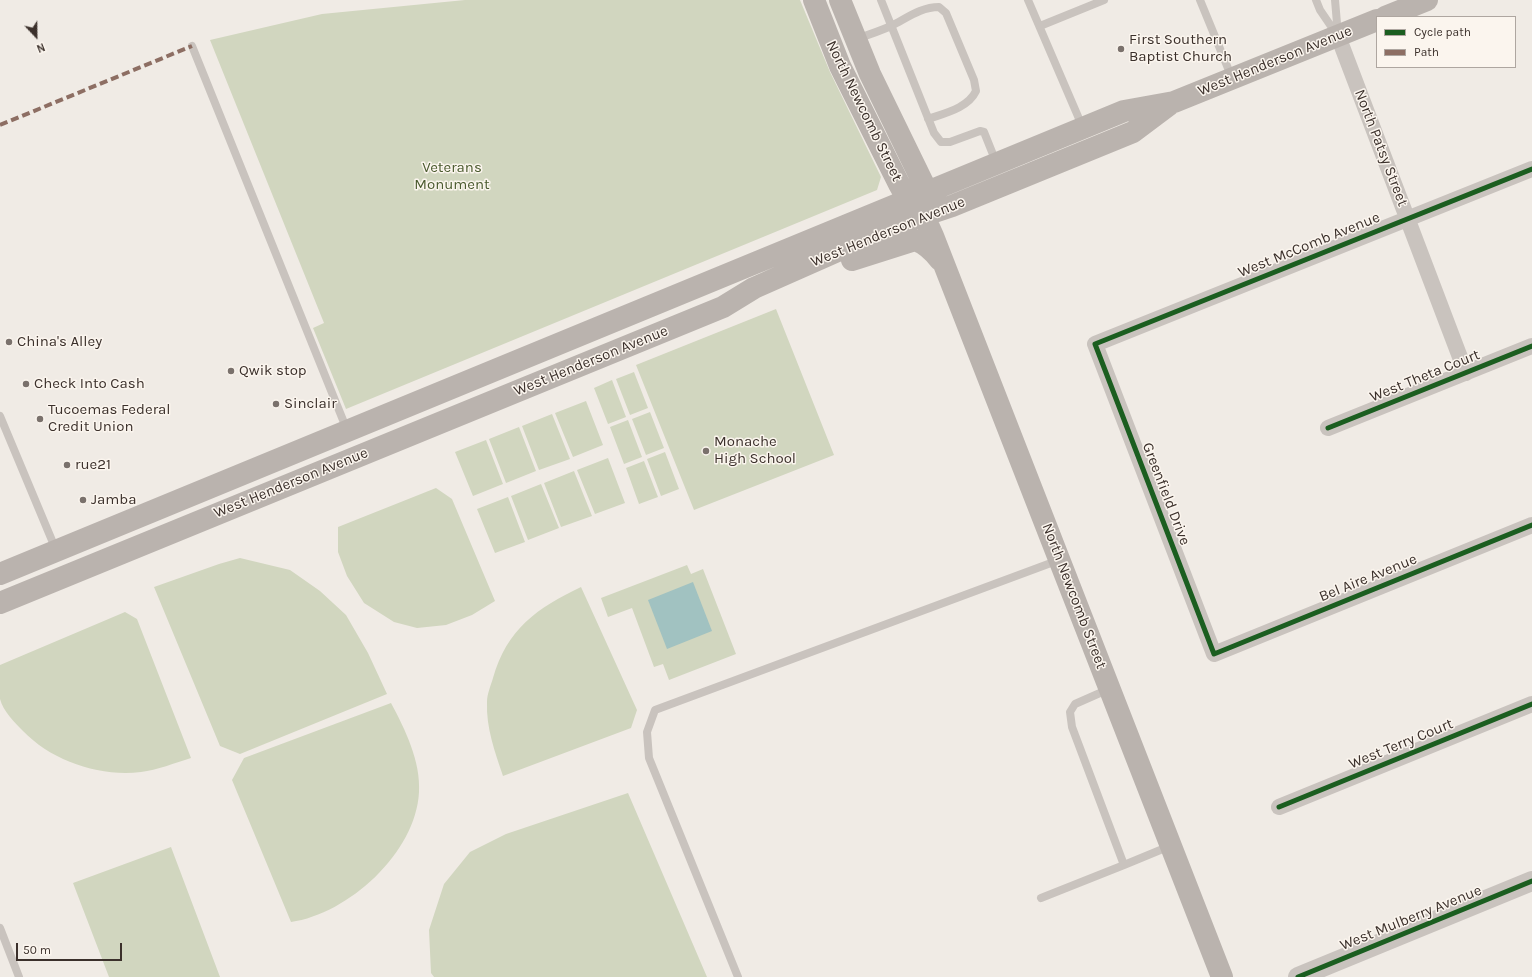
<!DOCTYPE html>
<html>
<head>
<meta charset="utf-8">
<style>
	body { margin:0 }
	#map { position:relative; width:1532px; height:977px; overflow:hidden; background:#f0ebe5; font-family:Karla,sans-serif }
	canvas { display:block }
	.legend { position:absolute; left:1376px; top:16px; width:140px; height:52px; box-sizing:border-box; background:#fbf5ee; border:1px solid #aea6a0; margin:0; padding:5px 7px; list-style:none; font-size:12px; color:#3b302b }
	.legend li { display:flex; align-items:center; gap:8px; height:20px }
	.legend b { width:20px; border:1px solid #aea6a0 }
	.north { position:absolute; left:16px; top:16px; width:40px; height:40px; -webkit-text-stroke:3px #fbf5ee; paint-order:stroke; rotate:158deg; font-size:11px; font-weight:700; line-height:16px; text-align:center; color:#3b302b }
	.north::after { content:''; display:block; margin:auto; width:14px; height:18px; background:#3b302b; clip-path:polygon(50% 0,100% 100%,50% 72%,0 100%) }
	.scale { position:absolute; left:16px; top:943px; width:106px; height:18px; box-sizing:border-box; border:2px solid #3b302b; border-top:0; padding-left:5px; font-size:12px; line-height:14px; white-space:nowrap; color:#3b302b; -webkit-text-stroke:3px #fbf5ee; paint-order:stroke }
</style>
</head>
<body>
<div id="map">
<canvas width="1532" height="977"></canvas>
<ul class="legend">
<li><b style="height:5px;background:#1b5e20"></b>Cycle path</li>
<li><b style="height:5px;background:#8d6e63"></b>Path</li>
</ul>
<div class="north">N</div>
<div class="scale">50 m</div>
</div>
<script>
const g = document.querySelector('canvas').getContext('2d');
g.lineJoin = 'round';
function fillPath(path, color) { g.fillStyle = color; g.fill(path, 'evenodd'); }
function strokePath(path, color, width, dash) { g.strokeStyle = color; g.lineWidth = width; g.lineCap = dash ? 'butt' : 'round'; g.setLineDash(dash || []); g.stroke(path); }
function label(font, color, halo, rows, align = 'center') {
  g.font = font + ' Karla,sans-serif'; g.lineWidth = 3; g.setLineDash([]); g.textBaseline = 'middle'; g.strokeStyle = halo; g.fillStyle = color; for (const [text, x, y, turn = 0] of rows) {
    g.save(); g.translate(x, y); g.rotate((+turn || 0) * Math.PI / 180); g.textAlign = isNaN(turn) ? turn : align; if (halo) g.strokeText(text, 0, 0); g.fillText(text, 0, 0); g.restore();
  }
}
const green = new Path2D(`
	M465,0H800L830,72L881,177L877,190L346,409L313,328L324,323L210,40L322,14Z
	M776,309L834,455L694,510L636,365Z
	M634,372L648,408L630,415L616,379Z
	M612,380L626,417L608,424L594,388Z
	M586,401L603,445L573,457L555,413Z
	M650,412L664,448L646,455L632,419Z
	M552,414L570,459L539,470L522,426Z
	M628,420L642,457L624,464L610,427Z
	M519,427L536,471L506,483L489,439Z
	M486,440L503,484L473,496L455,452Z
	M665,452L679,489L661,496L647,459Z
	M608,458L625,503L595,514L577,470Z
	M644,461L658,497L639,504L626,468Z
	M574,471L592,516L561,527L544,483Z
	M541,484L559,528L528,540L511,496Z
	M436,488L452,499L495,601L472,615L446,625L417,628L394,622L364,603L347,576L338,552V527Z
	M508,497L525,542L495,553L477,509Z
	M240,558L290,570L320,591L346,615L368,653L387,694L240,754L220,746L154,587L219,564Z
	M687,565L691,574L703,569L736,654L669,680L663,664L654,667L632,608L608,617L601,598Z
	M581,587L637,710L631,728L503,776C495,752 486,728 487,702C487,694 491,685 493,678C507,629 537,608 581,587Z
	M125,612L137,619L191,758C175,763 157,770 141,772C99,777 52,761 23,731C15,723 3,711 0,699C0,689 0,676 0,665Z
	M391,703C405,729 421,762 419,792C416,853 348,914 291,922L232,780L244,758Z
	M628,793L707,977H434L431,973L429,930L444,884L470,852L506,834Z
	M171,847L220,977H109L73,883Z`);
const water = new Path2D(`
	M693,582L712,631L667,649L648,600Z`);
const service = new Path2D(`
	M881,0L934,133L941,142H950L980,131L984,132L996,162
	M1028,0L1083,128
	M1200,0L1232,78
	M1316,0L1320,10L1337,35
	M1335,0L1338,35
	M1040,26L1104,0
	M856,39C868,35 880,31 891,26C907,18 921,7 939,7L946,13L974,80L976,91C968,108 945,113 928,119
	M192,46L347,430
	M0,416L56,550
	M1109,689L1075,704L1070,712L1072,727L1124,865L1170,846
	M1041,898L1124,865
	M0,928L19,977
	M738,977L649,758L647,732L655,710L1059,560`);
const minor = new Path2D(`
	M1338,36L1466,373
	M1532,169L1095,344L1214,654L1532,525
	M1328,428L1532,346
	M1279,807L1532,704`);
const tertiary = new Path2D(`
	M1298,977L1532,881`);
const secondary = new Path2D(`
	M814,0L840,66L899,184L908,200L924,216L933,236L1222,977
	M840,0L870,74L927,191L925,205
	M1385,17L1427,0
	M852,260L915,240C926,244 933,251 940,260
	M0,574L1124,111L1174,102L1377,20
	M0,603L723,307L754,288L901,223L952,206L1133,132L1169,105`);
const quiet = new Path2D(`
	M0,125L192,46`);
const cycleway = new Path2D(`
	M1532,169L1095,344L1214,654L1532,525
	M1328,428L1532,346
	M1279,807L1532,704
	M1298,977L1532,881`);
const markers = [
	[1121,49,4,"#7a716c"],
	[9,342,4,"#7a716c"],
	[231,371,4,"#7a716c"],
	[26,384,4,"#7a716c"],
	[276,404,4,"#7a716c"],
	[40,419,4,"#7a716c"],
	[706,451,4,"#7a716c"],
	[67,465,4,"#7a716c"],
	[83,500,4,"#7a716c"]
];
const poiNames = [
	["First Southern",1129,40],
	["Baptist Church",1129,57],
	["China's Alley",17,342],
	["Qwik stop",239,371],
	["Check Into Cash",34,384],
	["Sinclair",284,404],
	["Tucoemas Federal",48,410],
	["Credit Union",48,427],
	["Monache",714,442],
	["High School",714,459],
	["rue21",75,465],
	["Jamba",91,500]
];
const streetNames = [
	["West Henderson Avenue",1275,61,-22],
	["North Newcomb Street",864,111,64],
	["North Patsy Street",1381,148,69],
	["West Henderson Avenue",888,232,-22],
	["West McComb Avenue",1309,245,-22],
	["West Henderson Avenue",591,361,-22],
	["West Theta Court",1425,376,-22],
	["West Henderson Avenue",291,483,-22],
	["Greenfield Drive",1166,494,69],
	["Bel Aire Avenue",1368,578,-22],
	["North Newcomb Street",1074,596,69],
	["West Terry Court",1401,744,-22],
	["West Mulberry Avenue",1411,918,-22]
];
const parkNames = [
	["Veterans",452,168],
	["Monument",452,185]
];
fillPath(green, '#d1d6bf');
fillPath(water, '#a1c2c1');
strokePath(service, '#c9c3be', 8);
strokePath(minor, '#c9c3be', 16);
strokePath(tertiary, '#c9c3be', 20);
strokePath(secondary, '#bab3ae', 22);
strokePath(quiet, '#8d6e63', 4, [8, 4]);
strokePath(cycleway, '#1b5e20', 5);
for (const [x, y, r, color] of markers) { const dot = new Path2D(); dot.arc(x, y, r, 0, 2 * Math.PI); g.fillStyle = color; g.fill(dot); strokePath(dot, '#fbf5ee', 1.5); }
label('15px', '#3b302b', '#fbf5ee', poiNames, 'left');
label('15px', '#3b302b', '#fbf5ee', streetNames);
label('15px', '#4a5a2e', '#fbf5ee', parkNames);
</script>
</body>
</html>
